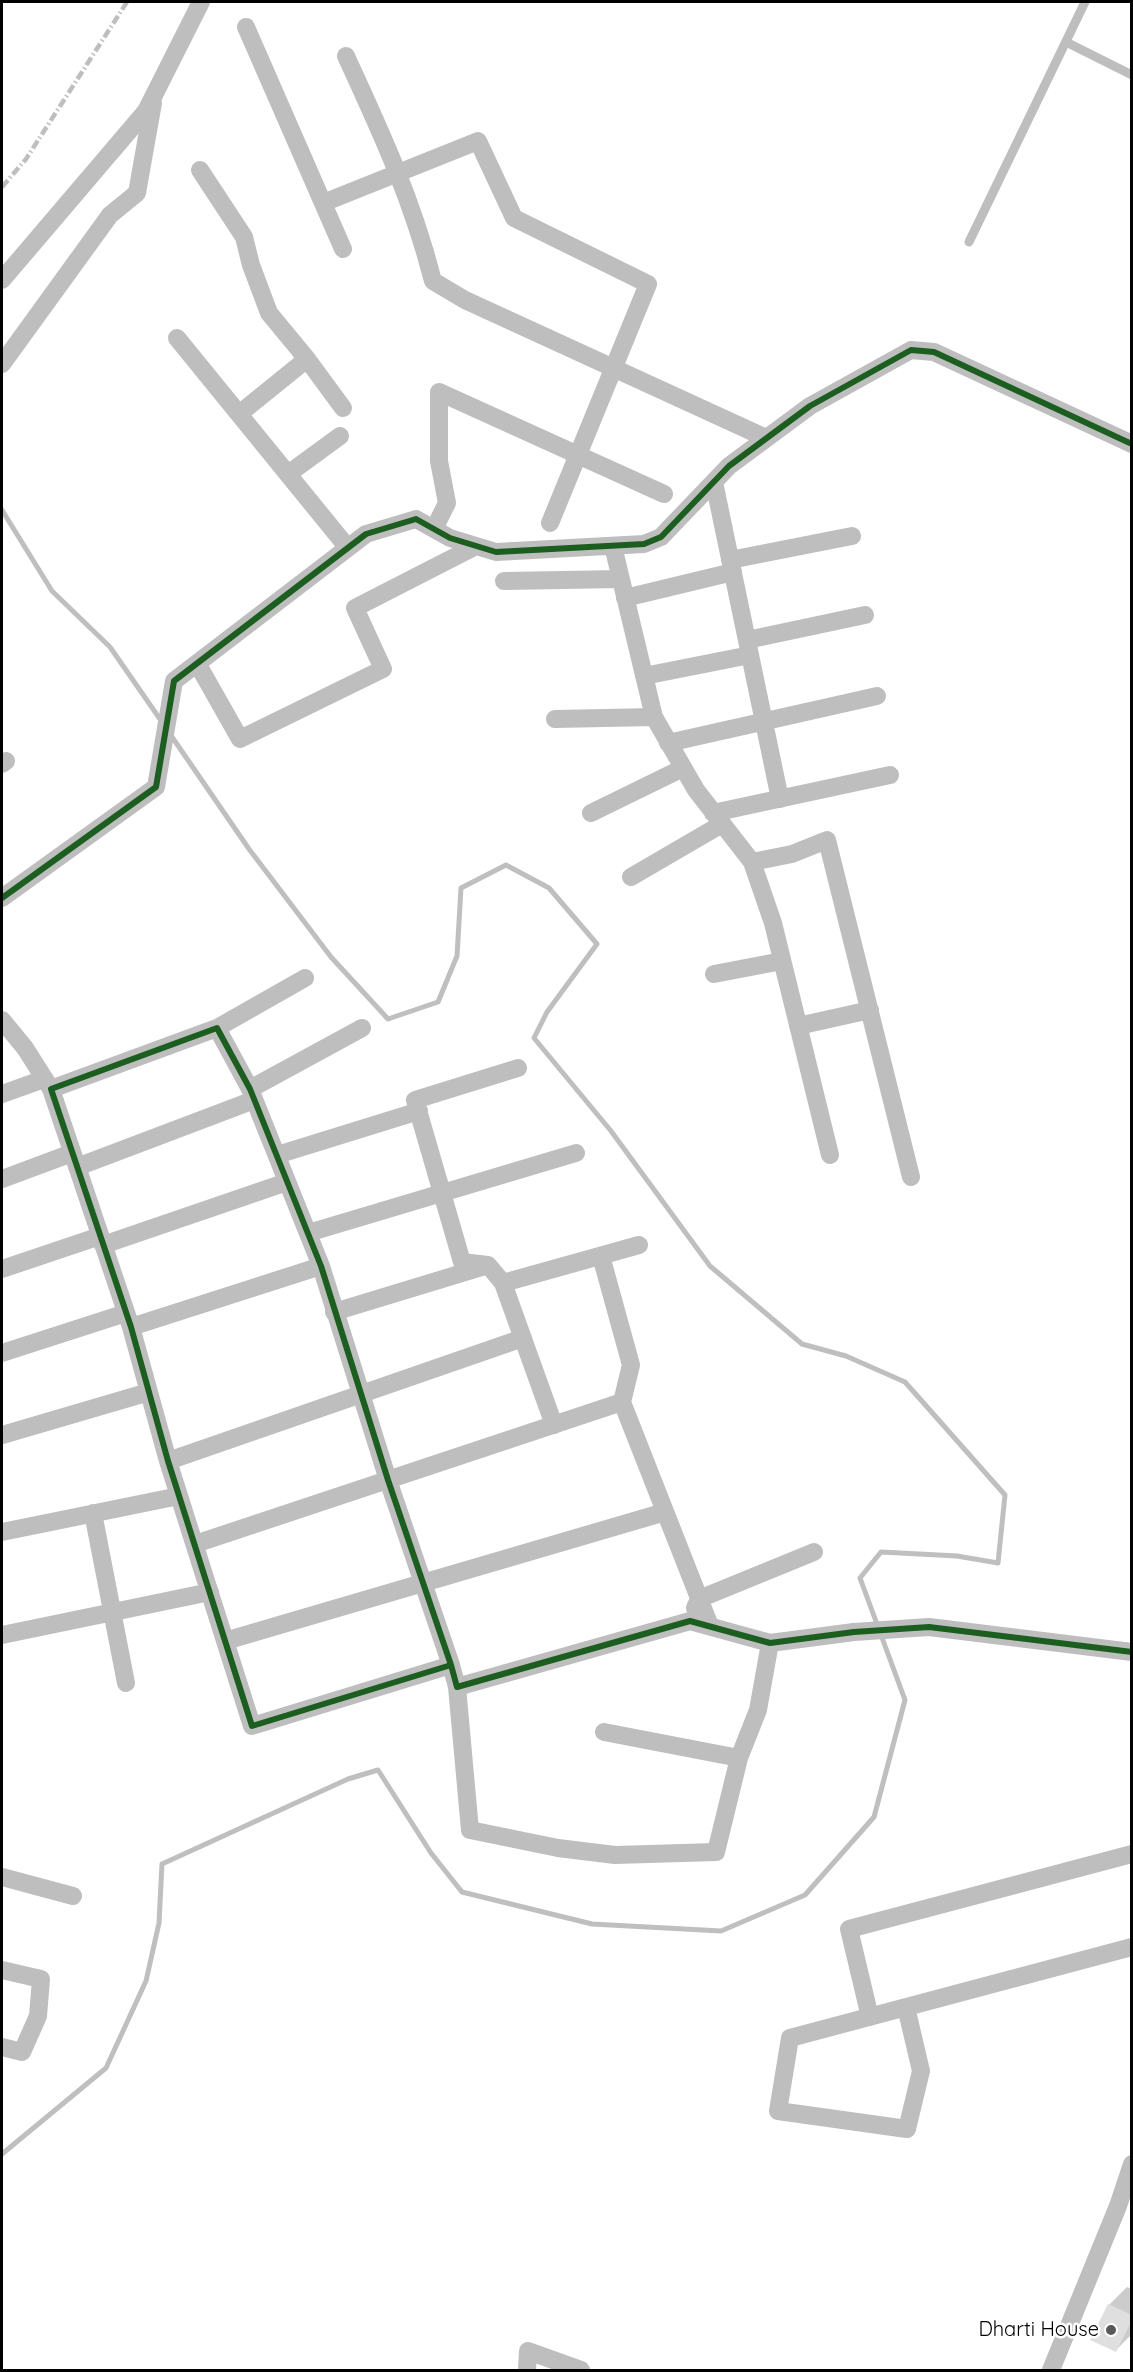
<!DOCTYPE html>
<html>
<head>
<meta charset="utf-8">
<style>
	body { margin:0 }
	#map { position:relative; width:1133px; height:2372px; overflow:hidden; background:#fff; font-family:Quicksand,sans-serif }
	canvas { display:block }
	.frame { position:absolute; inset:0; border:3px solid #000; pointer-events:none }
</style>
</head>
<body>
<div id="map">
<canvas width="1133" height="2372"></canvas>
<div class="frame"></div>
</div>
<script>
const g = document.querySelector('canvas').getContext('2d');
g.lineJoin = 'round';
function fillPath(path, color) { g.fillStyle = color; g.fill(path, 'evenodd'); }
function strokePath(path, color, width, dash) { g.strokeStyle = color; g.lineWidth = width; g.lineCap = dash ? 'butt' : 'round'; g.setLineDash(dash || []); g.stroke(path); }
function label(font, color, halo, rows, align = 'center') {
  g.font = font + ' Quicksand,sans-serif'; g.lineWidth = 5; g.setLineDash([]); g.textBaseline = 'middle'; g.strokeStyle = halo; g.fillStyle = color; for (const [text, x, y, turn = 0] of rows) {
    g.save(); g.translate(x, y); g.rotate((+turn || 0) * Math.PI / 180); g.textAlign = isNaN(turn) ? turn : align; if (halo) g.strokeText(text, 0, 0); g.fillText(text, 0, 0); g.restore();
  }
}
const shadow = new Path2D(`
	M1127,2287L1132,2289V2334L1116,2350L1109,2305Z`);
const stream = new Path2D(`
	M2,510L52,591L110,647L162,722
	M2,2154L106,2068L146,1981L159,1923L162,1864L348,1779L378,1770L431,1853L462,1892L592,1924L721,1931L805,1895L874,1817L905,1700L860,1578L881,1552L957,1556L998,1563L1005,1495L905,1382L846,1356L802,1344L710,1266L611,1131L534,1038L547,1012L597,944L549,888L506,865L461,888L457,956L438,1002L388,1019L331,957L249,849L170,734`);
const building = new Path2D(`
	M1108,2304L1132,2315V2320L1116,2352L1090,2340Z`);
const lane = new Path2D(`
	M1066,42L1132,75
	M969,242L1085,2`);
const street = new Path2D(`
	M246,27L343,249
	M346,56C381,132 412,199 433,281L465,300L766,438
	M200,170L244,237L251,265L269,313L307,359L343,408
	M323,203L478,141L514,218L648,284L550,523
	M2,280L146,111L201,2
	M177,338L348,548
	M2,364L110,215L137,193L153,103
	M239,414L307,359
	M288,474L340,436
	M714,482L780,799
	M434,529L447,503L439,461V392L664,494
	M613,546L654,717L696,790L752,862L773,923L830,1155
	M730,560L852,536
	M504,581L621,579
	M625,598L733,572
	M747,640L865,615
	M197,663L240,739L383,669L355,608L476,546
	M644,676L750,655
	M555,719L654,717
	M668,743L877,696
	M2,764L6,761
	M591,813L683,768
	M713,813L890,775
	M752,862L792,854L827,840L911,1177
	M631,877L722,824
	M2,898L156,787L174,681L366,534L416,519L450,538L496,552L644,544L661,537L729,466L810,406L911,350L934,352L1132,444
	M714,974L782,961
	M2,1020L25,1048L51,1089
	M798,1026L870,1010
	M217,1028L305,978
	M518,1068L415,1100L462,1262L488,1265L503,1283L554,1425
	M250,1089L362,1028
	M2,1094L44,1079
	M277,1155L419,1111
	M77,1167L254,1100
	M2,1179L72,1153
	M308,1233L576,1153
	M103,1245L287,1182
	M601,1256L631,1365L622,1402
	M2,1269L100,1236
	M503,1283L639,1245
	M334,1312L482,1267
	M131,1327L321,1266
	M2,1353L126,1313
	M2,1435L149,1392
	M168,1461L523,1338
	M93,1513L126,1683
	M2,1532L179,1496
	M195,1544L622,1402L710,1626
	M695,1608L699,1599L814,1552
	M2,1635L210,1592
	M225,1641L665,1512
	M451,1665L252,1726L168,1461L131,1327L51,1089L217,1028L250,1089L321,1266L388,1480L451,1665L457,1687L690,1621L770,1643L854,1632L929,1627L1132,1652
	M457,1687L470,1830L558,1848L615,1855L716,1852L739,1758L758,1710L770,1643
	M604,1732L739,1758
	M2,1877L73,1896
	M2,1970L41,1979L38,2016L22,2052L2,2047
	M906,2007L921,2071L907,2129L778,2111L790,2038L1132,1947
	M870,2017L849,1929L1132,1854
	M527,2370L528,2351L581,2370
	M1051,2370L1118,2206L1132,2164`);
const rail = new Path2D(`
	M2,187L26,159L127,2`);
const cycleway = new Path2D(`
	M2,898L156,787L174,681L366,534L416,519L450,538L496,552L644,544L661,537L729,466L810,406L911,350L934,352L1132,444
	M451,1665L252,1726L168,1461L131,1327L51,1089L217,1028L250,1089L321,1266L388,1480L451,1665L457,1687L690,1621L770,1643L854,1632L929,1627L1132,1652`);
const markers = [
	[1111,2330,6,"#595959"]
];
const poiNames = [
	["Dharti House",1099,2330]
];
fillPath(shadow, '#0003');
strokePath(stream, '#bfbfbf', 5);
fillPath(building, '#dfdfdf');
strokePath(lane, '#bebebe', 9);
strokePath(street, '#bebebe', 18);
strokePath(rail, '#bebebe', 4.5, [9, 3, 1.5, 3]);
strokePath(cycleway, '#1b5e20', 6);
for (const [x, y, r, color] of markers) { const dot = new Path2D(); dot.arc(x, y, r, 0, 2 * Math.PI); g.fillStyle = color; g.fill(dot); strokePath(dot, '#fff', 2); }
label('20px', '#000', '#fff', poiNames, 'right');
</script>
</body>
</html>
